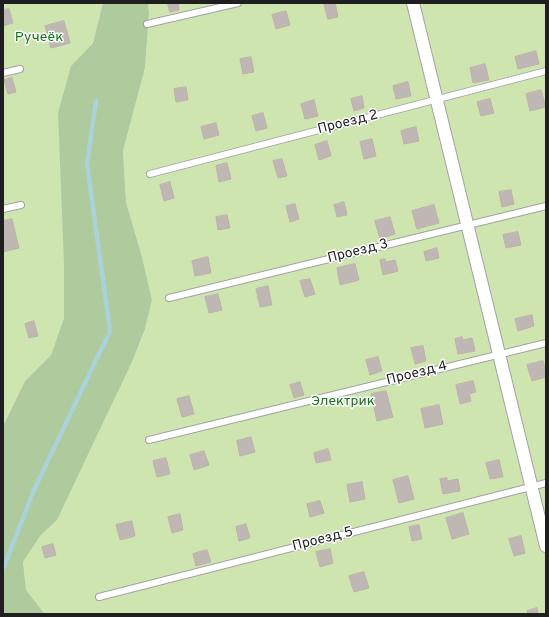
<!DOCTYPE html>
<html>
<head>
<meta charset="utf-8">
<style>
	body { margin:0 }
	#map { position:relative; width:549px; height:617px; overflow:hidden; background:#efebe6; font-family:Overpass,sans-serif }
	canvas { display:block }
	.frame { position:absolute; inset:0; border:4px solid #1f1f1f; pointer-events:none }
</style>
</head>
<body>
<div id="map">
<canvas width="549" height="617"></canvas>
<div class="frame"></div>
</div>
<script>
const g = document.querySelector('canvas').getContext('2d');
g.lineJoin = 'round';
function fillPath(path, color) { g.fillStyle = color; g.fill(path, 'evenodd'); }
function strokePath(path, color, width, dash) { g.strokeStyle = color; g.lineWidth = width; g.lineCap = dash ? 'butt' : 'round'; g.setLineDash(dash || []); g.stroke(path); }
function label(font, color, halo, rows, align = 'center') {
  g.font = font + ' Overpass,sans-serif'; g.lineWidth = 3; g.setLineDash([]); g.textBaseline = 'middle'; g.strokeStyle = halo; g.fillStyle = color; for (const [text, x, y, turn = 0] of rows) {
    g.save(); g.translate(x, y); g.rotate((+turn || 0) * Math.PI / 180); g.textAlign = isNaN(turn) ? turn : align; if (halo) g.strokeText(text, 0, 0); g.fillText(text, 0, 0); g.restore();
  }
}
const grass = new Path2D(`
	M3,3H103L93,43L71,66L64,264V318L51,355L25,381L3,426Z
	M148,3H546V614H47L44,613L26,590L23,562L41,535L57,520L132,362L145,329L152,300L142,257L126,202L123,151L145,68L149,13Z`);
const forest = new Path2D(`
	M103,3H148L149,13L145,68L123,151L126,202L142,257L152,300L145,329L132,362L57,520L41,535L23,562L26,590L44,613L47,614H3V426L25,381L51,355L64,318V264L58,113L71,66L93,43Z`);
const stream = new Path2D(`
	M3,569L34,490L110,331L87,164L96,101`);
const building = new Path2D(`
	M168,3H178L179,10L170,12Z
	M324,3H335L338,17L328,19Z
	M9,9L13,23L3,26V10Z
	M286,11L290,25L276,29L272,15Z
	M64,21L70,43L51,48L45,26Z
	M536,51L539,64L518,69L515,57Z
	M251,57L254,72L243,74L240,59Z
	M485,64L489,80L473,83L470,68Z
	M12,78L16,92L8,94L4,80Z
	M408,82L411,96L396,99L393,86Z
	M186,87L188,100L176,102L174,89Z
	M541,90L546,107L530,111L526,94Z
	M362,96L364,108L354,111L351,99Z
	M490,99L494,113L481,116L477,102Z
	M314,100L318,116L305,119L301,104Z
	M263,113L267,128L256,131L252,116Z
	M216,123L219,135L204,139L201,127Z
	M416,127L419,141L404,144L401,131Z
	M372,139L376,156L364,159L360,142Z
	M327,141L331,156L319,160L315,145Z
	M282,159L287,176L278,178L273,161Z
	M227,163L231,179L219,182L216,166Z
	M170,182L174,198L164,201L160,185Z
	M511,190L514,204L502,207L499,192Z
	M344,202L347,215L337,217L334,205Z
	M295,204L299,219L290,222L286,206Z
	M434,205L439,223L417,229L412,211Z
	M227,215L230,228L218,230L216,217Z
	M390,217L395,234L380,239L375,221Z
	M12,219L19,248L3,252V221Z
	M518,232L521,245L506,248L503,235Z
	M437,248L439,258L426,261L424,252Z
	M208,257L211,273L195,276L192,261Z
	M385,259L386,262L395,260L398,271L383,275L380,260Z
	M355,264L359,280L340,285L337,268Z
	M310,279L315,294L305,297L300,281Z
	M268,286L272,305L260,307L256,289Z
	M218,294L222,310L209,313L205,297Z
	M532,315L534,326L518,331L515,319Z
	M34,321L38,336L29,338L25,324Z
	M462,337L463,340L472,338L475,351L458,354L455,339Z
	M423,346L426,361L415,364L411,348Z
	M378,357L382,371L370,375L366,360Z
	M543,361L546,372V377L532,381L527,365Z
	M473,381L476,392L469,394L471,401L460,404L456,385Z
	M300,382L304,395L294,398L290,385Z
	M386,391L393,417L377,421L371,394Z
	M189,396L194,414L182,417L177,399Z
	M439,405L443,424L425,428L421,409Z
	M251,437L255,452L240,456L237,441Z
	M328,449L331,460L316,463L314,453Z
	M204,451L209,465L194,470L190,455Z
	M166,458L170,474L157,477L153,461Z
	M499,460L503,477L490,479L486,463Z
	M408,476L414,499L399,503L393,480Z
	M447,478V481L458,479L460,491L443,494L440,479Z
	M362,482L365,499L350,502L347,485Z
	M320,501L324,513L310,517L307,504Z
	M463,513L469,534L452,539L446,518Z
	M180,514L183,530L172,533L168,517Z
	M132,521L135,536L120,540L116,525Z
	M246,524L250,538L239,541L236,527Z
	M419,525L422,539L412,541L409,527Z
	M521,536L525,553L514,556L509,539Z
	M53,544L56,555L45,558L42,547Z
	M330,549L333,563L320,567L316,552Z
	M207,550L211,562L196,566L193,554Z
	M364,572L369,588L354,592L349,576Z
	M537,608L538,614H528L527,611Z`);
const service = new Path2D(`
	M147,24L238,3
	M3,73L20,69
	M150,174L546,71
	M3,209L21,205
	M169,298L546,206
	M149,440L546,343
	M99,597L546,483`);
const minor = new Path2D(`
	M413,3L546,546`);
const parkNames = [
	["Ручеёк",39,38],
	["Электрик",343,402]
];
const streetNames = [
	["Проезд 2",348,123,-14],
	["Проезд 3",358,252,-14],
	["Проезд 4",417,374,-14],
	["Проезд 5",323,540,-14]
];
fillPath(grass, '#cee5b0');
fillPath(forest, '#afcb9e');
strokePath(stream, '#aad2d9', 4.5);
fillPath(building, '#bfb7b3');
strokePath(building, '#bfb2aa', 1);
strokePath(service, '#a3a3a3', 8);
strokePath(minor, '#a3a3a3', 14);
strokePath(service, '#fff', 6);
strokePath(minor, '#fff', 12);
label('14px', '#157516', '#fff', parkNames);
label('14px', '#1f1f1f', '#fff', streetNames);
</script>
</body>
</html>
